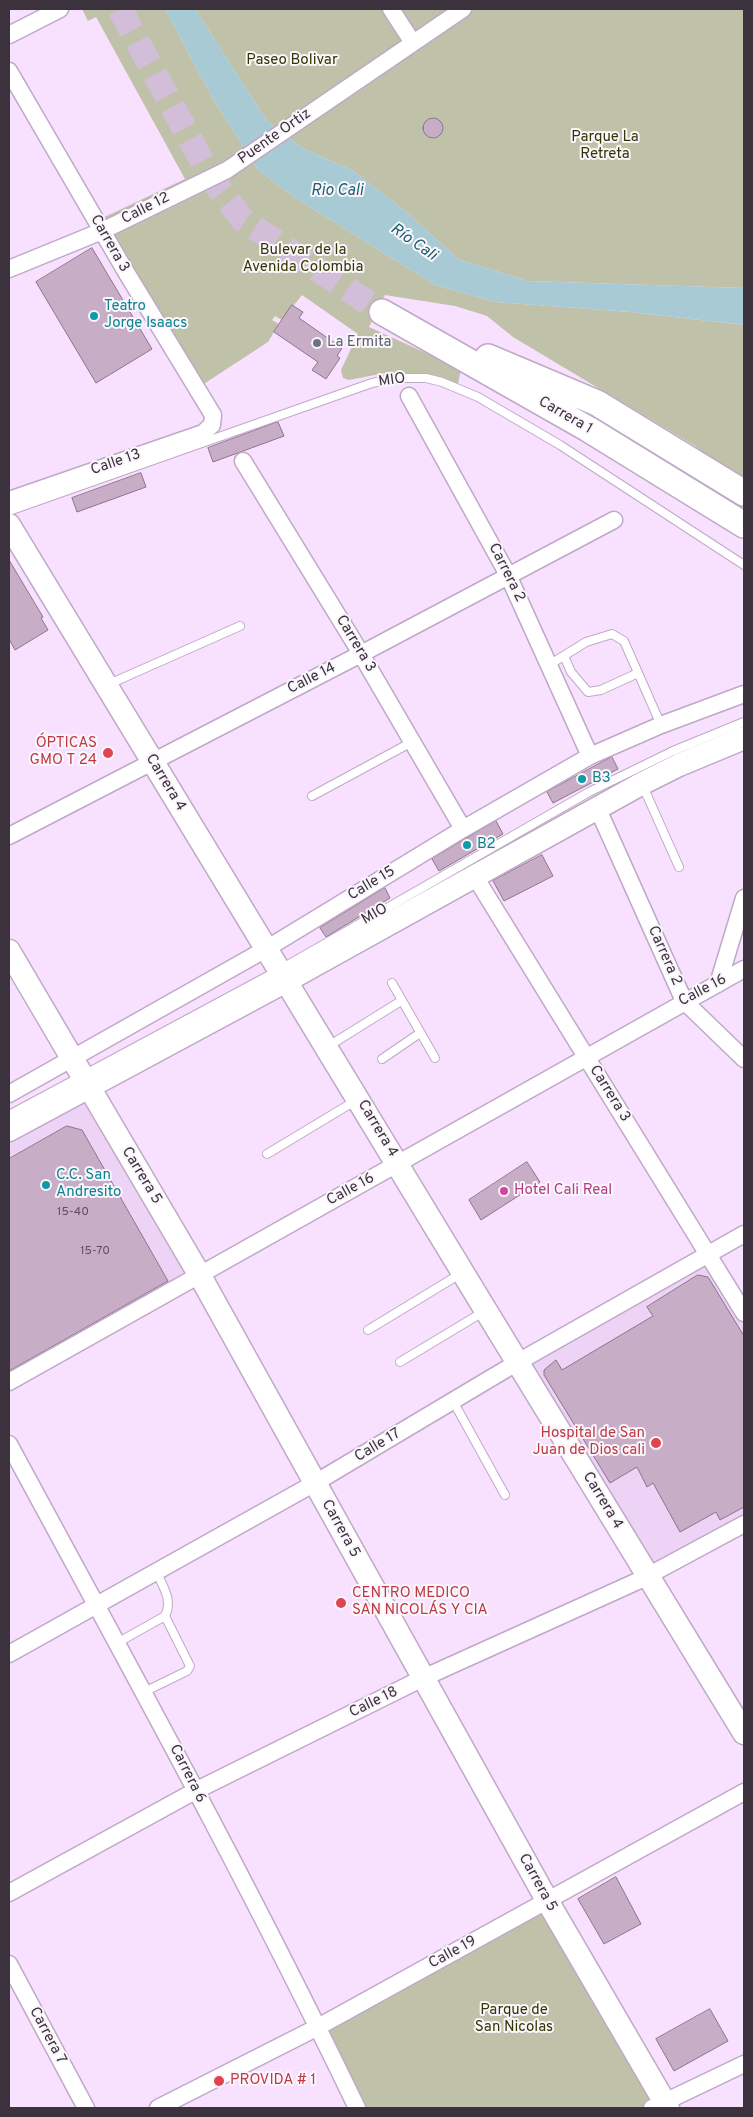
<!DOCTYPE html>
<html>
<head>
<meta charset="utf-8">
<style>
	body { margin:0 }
	#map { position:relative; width:753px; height:2117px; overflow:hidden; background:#f8e1ff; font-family:Overpass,sans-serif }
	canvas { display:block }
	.frame { position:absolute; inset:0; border:10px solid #3b323d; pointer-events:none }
</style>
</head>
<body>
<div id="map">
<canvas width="753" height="2117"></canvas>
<div class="frame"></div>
</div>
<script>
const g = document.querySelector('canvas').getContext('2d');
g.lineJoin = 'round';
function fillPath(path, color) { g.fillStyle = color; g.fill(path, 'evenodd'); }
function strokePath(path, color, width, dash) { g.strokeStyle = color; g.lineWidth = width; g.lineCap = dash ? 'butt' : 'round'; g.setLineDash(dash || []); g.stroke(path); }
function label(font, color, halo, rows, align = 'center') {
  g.font = font + ' Overpass,sans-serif'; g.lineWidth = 4; g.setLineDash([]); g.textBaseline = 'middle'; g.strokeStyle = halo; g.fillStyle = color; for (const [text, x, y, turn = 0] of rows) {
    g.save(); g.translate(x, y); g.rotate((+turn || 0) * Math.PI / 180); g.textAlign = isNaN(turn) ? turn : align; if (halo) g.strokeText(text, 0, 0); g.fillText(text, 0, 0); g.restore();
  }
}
const built = new Path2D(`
	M80,1094L188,1279L9,1380V1134Z
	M708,1254L744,1313V1524L648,1576L528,1357Z`);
const green = new Path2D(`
	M82,9H165L213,99L258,170L297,199L435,285L496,302L630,312L744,325V485L695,446L513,337L487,316L455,306L385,295L369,327L461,369L458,384L424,373H385L349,380L343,378L341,370L358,334L302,295L282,320L275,316L272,320L279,324L268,342L196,389L96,221L185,179L96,17L88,21Z
	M195,9H744V288L527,281L458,259L405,211L352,170L304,149L267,121Z
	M548,1902L665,2102L652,2108H357L318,2027Z`);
const water = new Path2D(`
	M165,9H195L267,121L304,149L352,170L405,211L458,259L527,281L744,288V325L630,312L496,302L435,285L297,199L258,170L213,99Z`);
const building = new Path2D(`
	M423 128a10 10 0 1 1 20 0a10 10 0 1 1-20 0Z
	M92,248L152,349L96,383L36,282Z
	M292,305L303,312L299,318L342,348L337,356L340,358L326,379L312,370L318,362L274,332Z
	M278,422L284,436L213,462L208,448Z
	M141,473L146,487L77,512L72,498Z
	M9,560L43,617L41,618L48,630L15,650L9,639Z
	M612,757L618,769L553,803L547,792Z
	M496,821L503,834L439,871L432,859Z
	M542,855L553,876L504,901L493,881Z
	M385,888L390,898L326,937L320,928Z
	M67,1126L82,1130L168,1281L9,1371V1159Z
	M527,1162L540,1182L481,1220L469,1200Z
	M698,1275L708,1277L744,1336V1507L720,1520L716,1512L680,1532L653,1483L647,1487L637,1467L610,1483L544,1375V1370L556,1360L562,1370L653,1316L647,1307Z
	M616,1877L641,1924L604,1944L578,1899Z
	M710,2009L728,2041L674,2071L656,2039Z`);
const primaryTunnel = new Path2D(`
	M120,9L211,178L243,220L382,312`);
const lane = new Path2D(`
	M9,511L372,383L398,378H426L442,382L478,397L560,445L744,565
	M564,656L571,672L588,692L601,690L638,673
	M549,665L586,642L612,634L624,641L661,725
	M107,685L240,626
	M642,784L679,867
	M312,796L412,742
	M392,983L435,1058
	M327,1047L401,1001
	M382,1059L420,1033
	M9,1115L279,970L589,792L673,751L744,722
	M267,1154L355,1101
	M368,1330L460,1274
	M400,1362L483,1312
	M453,1401L505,1495
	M117,1643L165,1616C173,1600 163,1587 157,1573
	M144,1692L187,1671L190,1666L165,1616`);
const street = new Path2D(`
	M391,9L413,43
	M9,35L60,9
	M9,71L126,272L213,415L212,425L203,433L9,500
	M9,269L102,231L227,170L463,9
	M409,396L508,575L590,756
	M243,461L354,642L463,829
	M597,807L684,1001L744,1059
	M9,836L361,654L614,520
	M474,875L744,1313
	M718,984L744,898
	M9,1094L266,949L463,829L590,756L661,725L744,694
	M9,1382L744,969
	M9,1444C128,1664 249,1883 357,2108
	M9,1654L315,1483L518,1362L744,1234
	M9,1893L195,1791L423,1678L640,1580L744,1524
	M9,1964L86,2108
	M158,2108L318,2027L744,1792
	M652,2108L744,2064`);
const secondary = new Path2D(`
	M9,525C252,928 498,1331 744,1733
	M9,951L199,1274L548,1902L668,2108
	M9,1130L286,981L641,784L679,765L744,738`);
const primary = new Path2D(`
	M382,312L588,429L744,525
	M488,357L597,403L744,493`);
const markers = [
	[94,316,5,"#0f9aa8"],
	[317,343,5,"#6b7280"],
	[108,753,6,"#e0444e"],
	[582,779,5,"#0f9aa8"],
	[467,845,5,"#0f9aa8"],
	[46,1185,5,"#0f9aa8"],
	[504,1191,5,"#d1479c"],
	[656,1443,6,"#e0444e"],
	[341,1603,6,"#e0444e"],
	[219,2081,6,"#e0444e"]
];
const numberNames = [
	["15-40",73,1213],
	["15-70",95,1252]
];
const parkNames = [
	["Paseo Bolivar",292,61],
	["Parque La",605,138],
	["Retreta",605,155],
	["Bulevar de la",303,251],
	["Avenida Colombia",303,268],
	["Parque de",514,2011],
	["San Nicolas",514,2028]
];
const streetNames = [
	["Puente Ortiz",275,137,-35],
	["Calle 12",146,209,-27],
	["Carrera 3",109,244,60],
	["MIO",392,381,-8],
	["Carrera 1",565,416,30],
	["Calle 13",116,463,-19],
	["Carrera 2",506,573,63],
	["Carrera 3",355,644,59],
	["Calle 14",312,679,-27],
	["Carrera 4",165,783,59],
	["Calle 15",372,884,-31],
	["MIO",375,915,-30],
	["Carrera 2",664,956,66],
	["Calle 16",703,991,-28],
	["Carrera 3",609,1094,58],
	["Carrera 4",377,1129,59],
	["Carrera 5",141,1176,59],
	["Calle 16",351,1190,-29],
	["Calle 17",378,1446,-31],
	["Carrera 4",602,1501,59],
	["Carrera 5",340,1529,61],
	["Calle 18",374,1703,-26],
	["Carrera 6",187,1774,63],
	["Carrera 5",537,1883,61],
	["Calle 19",453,1953,-29],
	["Carrera 7",47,2036,62]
];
const cultureNames = [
	["Teatro",104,307],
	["Jorge Isaacs",104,324],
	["B3",592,779],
	["B2",477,845],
	["C.C. San",56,1176],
	["Andresito",56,1193]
];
const worshipNames = [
	["La Ermita",327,343]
];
const healthNames = [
	["ÓPTICAS",97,744],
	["GMO T 24",97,761],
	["Hospital de San",645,1434],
	["Juan de Dios cali",645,1451],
	["CENTRO MEDICO",352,1594,"left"],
	["SAN NICOLÁS Y CIA",352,1611,"left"],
	["PROVIDA # 1",230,2081,"left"]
];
const hotelNames = [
	["Hotel Cali Real",514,1191]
];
const waterNames = [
	["Rio Cali",337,192],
	["Río Cali",413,243,35]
];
fillPath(built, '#edd3f6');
fillPath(green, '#bfc2a8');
fillPath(water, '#a7cad5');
fillPath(building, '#c8adc6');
strokePath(building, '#8d748c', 1);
strokePath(primaryTunnel, '#d2bed8', 25, [25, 12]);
strokePath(lane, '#bfa9c6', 10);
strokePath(street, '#bfa9c6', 19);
strokePath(secondary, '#bfa9c6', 25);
strokePath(primary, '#bfa9c6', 28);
strokePath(lane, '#fff', 8);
strokePath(street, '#fff', 16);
strokePath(secondary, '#fff', 22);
strokePath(primary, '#fff', 25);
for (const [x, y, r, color] of markers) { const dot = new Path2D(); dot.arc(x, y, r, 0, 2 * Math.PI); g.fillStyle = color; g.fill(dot); strokePath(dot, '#faf6fc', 2); }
label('12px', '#5e515f', null, numberNames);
label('15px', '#333500', '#faf6fc', parkNames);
label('15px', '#3b323d', '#faf6fc', streetNames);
label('15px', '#0d838f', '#faf6fc', cultureNames, 'left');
label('15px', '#5b616d', '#faf6fc', worshipNames, 'left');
label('15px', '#be3a42', '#faf6fc', healthNames, 'right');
label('15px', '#b23c85', '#faf6fc', hotelNames, 'left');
label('italic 16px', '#1a5f6f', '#faf6fc', waterNames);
</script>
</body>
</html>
